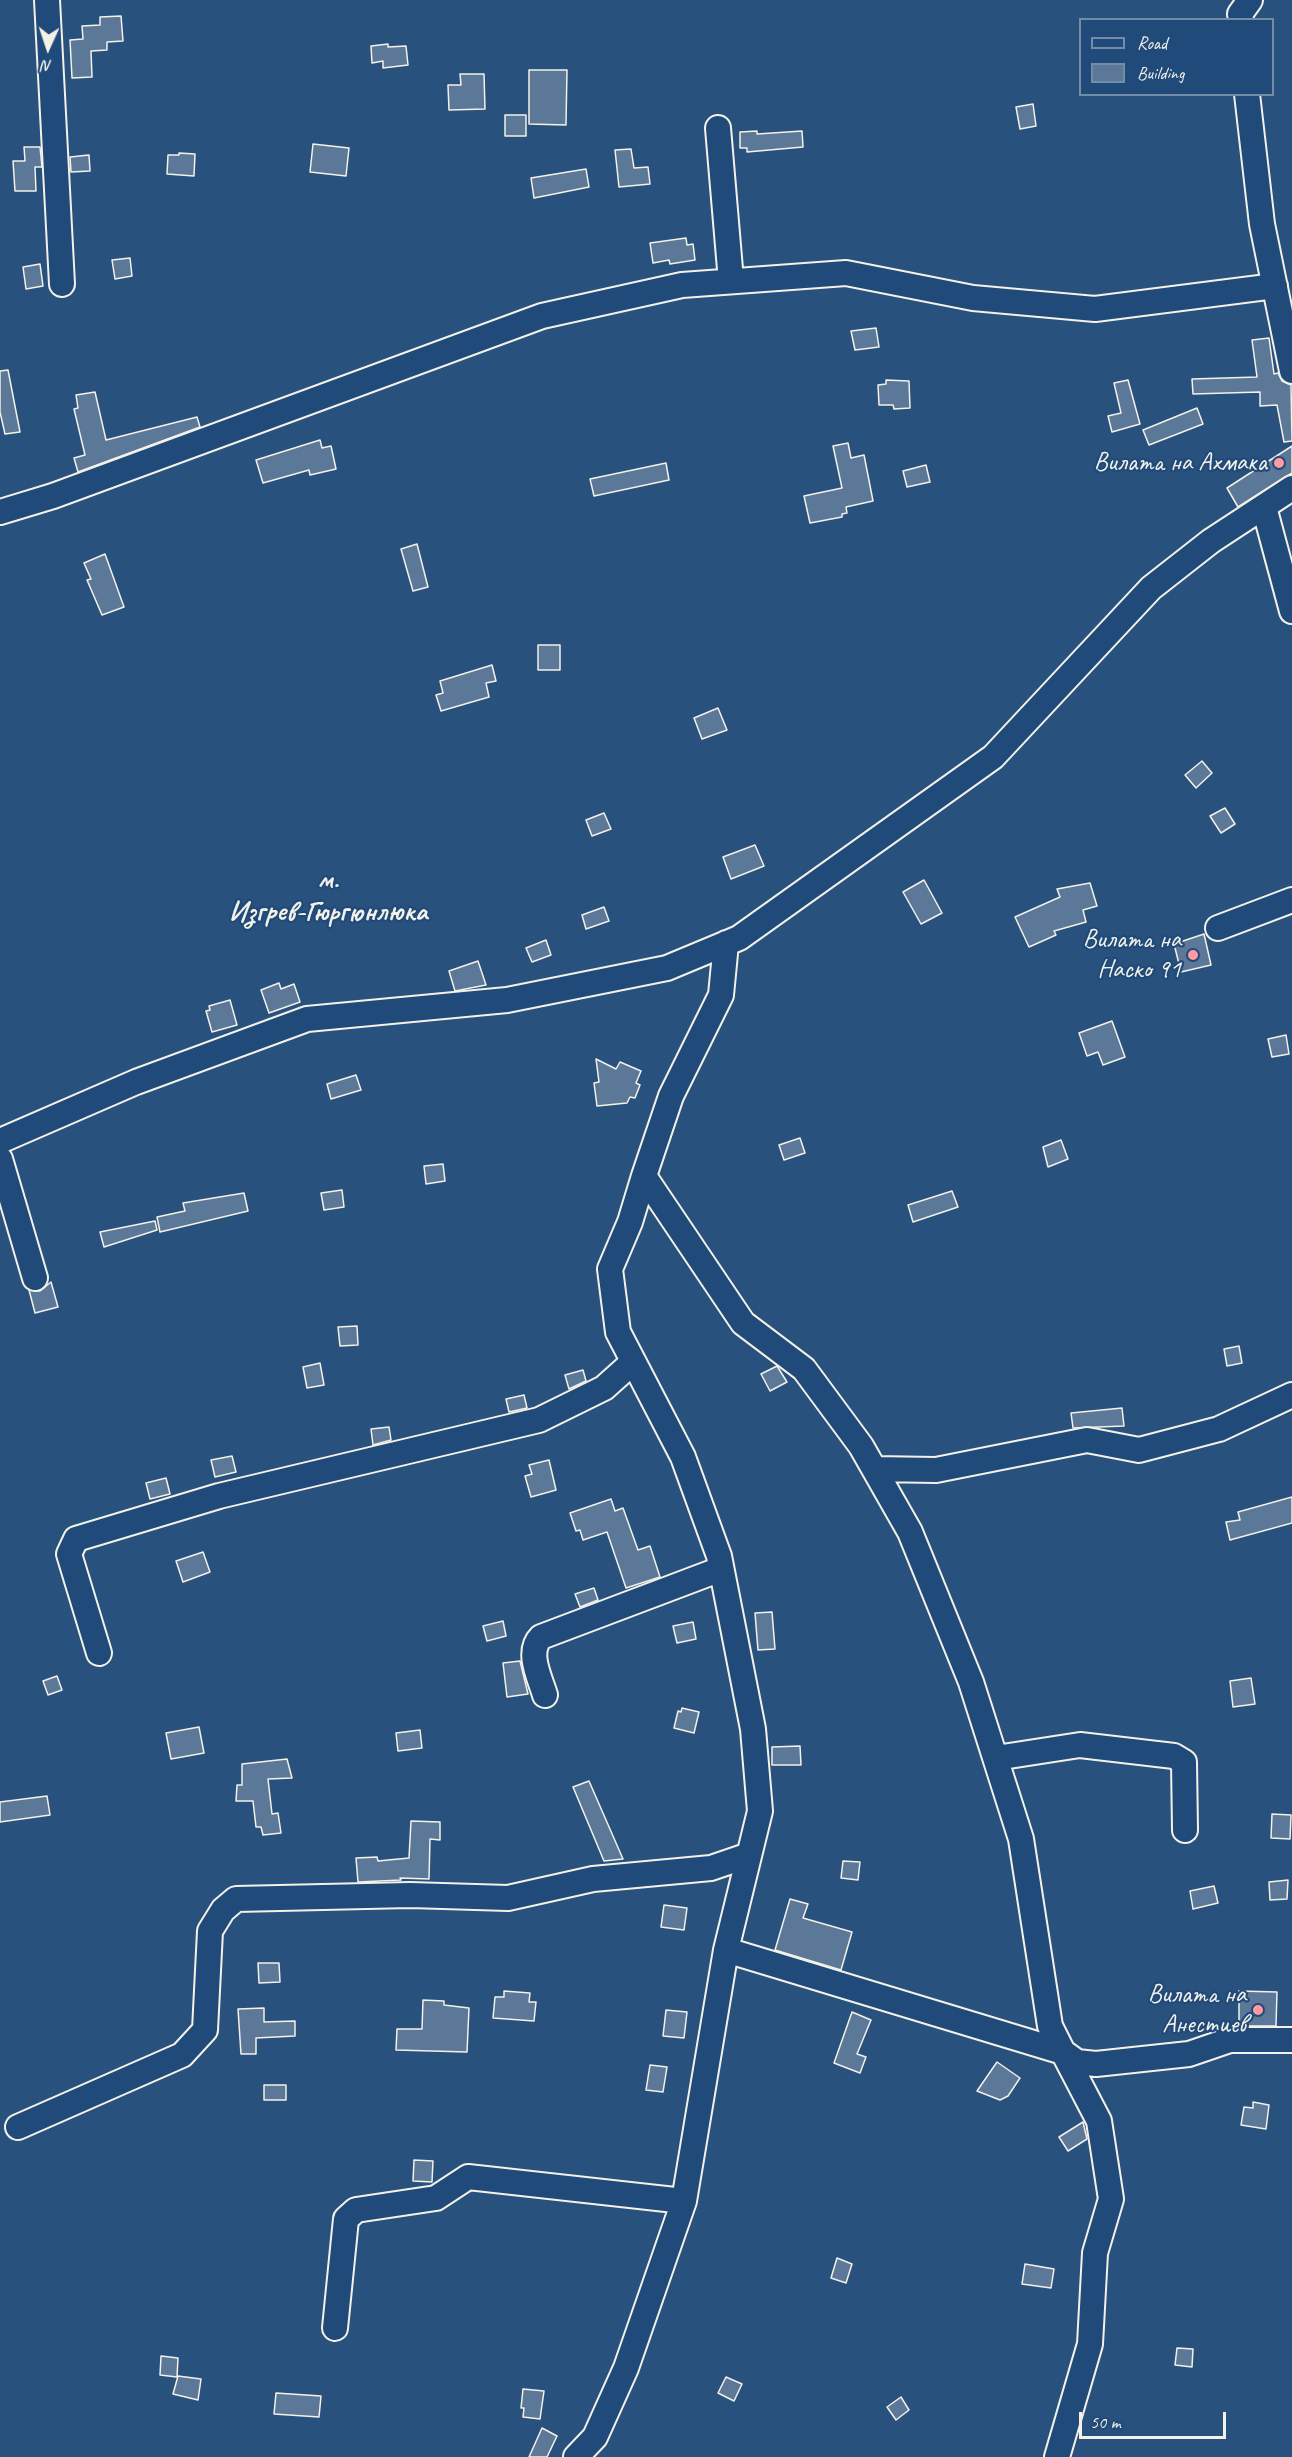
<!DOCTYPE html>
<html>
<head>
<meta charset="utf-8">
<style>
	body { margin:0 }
	#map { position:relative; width:1292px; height:2457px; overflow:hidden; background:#28517e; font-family:Caveat,sans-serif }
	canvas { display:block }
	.legend { position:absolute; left:1079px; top:18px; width:195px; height:78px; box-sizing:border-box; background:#1f4a7a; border:2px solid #748da6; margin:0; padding:8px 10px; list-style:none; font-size:18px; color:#f4f1e8 }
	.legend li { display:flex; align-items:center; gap:12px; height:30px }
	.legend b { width:30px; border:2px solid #748da6 }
	.north { position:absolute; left:18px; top:18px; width:60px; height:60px; -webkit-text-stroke:4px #1f4a7a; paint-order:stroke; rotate:183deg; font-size:16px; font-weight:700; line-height:24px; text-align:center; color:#f4f1e8 }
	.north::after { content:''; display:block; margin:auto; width:21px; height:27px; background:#f4f1e8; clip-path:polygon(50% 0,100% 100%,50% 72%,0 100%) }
	.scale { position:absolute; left:1079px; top:2412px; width:147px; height:27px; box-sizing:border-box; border:3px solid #f4f1e8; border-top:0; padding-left:8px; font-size:18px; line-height:21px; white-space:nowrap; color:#f4f1e8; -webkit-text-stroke:4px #1f4a7a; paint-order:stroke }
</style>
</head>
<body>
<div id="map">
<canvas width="1292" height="2457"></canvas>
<ul class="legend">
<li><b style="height:8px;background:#1f4a7a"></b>Road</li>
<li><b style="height:16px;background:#5b7899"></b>Building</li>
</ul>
<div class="north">N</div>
<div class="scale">50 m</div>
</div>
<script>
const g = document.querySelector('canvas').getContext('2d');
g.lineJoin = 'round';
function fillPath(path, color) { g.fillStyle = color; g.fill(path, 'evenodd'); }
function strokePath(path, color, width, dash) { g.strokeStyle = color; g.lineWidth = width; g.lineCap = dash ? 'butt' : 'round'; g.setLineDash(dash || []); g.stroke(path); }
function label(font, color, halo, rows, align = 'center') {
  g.font = font + ' Caveat,sans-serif'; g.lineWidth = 4.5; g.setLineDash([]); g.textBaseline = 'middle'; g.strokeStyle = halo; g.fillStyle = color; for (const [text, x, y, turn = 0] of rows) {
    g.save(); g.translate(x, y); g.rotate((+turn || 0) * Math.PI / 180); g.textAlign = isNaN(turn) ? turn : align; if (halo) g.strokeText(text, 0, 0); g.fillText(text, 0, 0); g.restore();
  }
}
const building = new Path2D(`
	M121,16L123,41L107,42V50L91,51L92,77L72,78L70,40L83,39L82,26L100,25V17Z
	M388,44V47L406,46L408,65L383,68V61L372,63L371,46Z
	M529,70H567L566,125L529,124Z
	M460,74H484L485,109L449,110L448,85H461Z
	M1033,104L1036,126L1020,129L1016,107Z
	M505,115H526V136H505Z
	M757,131V134L802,131L803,147L747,152V148H740V132Z
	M313,144L349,148L346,176L310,172Z
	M24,147H40L42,167H35L36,191H15L13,161H25Z
	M631,149L634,168L648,167L650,184L619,187L615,150Z
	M179,153L195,154L194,176L167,174L168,155H179Z
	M89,155L90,171L71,172L70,157Z
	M586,169L589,187L534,198L531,178Z
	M686,238L687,245L693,244L695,260L670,264L669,260L653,263L650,243Z
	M130,258L132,276L115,279L112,260Z
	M40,264L43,286L26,289L23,267Z
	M876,328L879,347L855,350L851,331Z
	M1269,338L1274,374L1278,373L1282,381L1291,385L1292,441L1284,442L1277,405L1260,406V392L1193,394L1192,379L1257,377L1252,340Z
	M8,370L20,432L5,434L0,412V371Z
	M886,380L909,381L910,408L894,409L893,405H879L878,385L886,384Z
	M1128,380L1140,424L1112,432L1108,416L1121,413L1114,383Z
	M95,392L106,440L197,417L200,427L78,472L74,458L85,455L74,409L78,408L76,395Z
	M1197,408L1203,424L1149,445L1143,430Z
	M320,440L322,448L331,446L336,469L310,475L309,470L263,483L256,460Z
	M848,443L851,458L864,455L873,501L846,507L847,513L842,514V517L810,523L804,496L842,488L833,446Z
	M1292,446V473L1238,507L1227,488Z
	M666,463L669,480L594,496L590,479Z
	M926,465L930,482L907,487L903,471Z
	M417,544L428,587L413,591L401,549Z
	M105,554L124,607L102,615L87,580L91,579L84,563Z
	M538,645H560V670H538Z
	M492,665L496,681L486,683L489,697L441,711L436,695L443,693L440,681Z
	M718,708L727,730L702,739L694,718Z
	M1202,761L1212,773L1196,788L1185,775Z
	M1225,808L1235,824L1221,833L1210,816Z
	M604,813L611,829L592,836L586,820Z
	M755,845L764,866L731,879L723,857Z
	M924,880L942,913L921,924L903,892Z
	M1090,883L1097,906L1083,910L1086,922L1054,931L1056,935L1029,947L1015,917L1060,897L1057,889Z
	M604,907L609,921L586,929L582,915Z
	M1204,934L1211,965L1181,972L1174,944Z
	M546,940L551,955L532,962L526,948Z
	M478,961L486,985L455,991L449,971Z
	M279,983L281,989L294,984L300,1002L269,1013L261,990Z
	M230,1000L237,1025L212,1032L206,1011L210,1010L209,1006Z
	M1112,1021L1125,1057L1103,1065L1098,1052L1087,1056L1079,1033Z
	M1286,1035L1289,1054L1272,1057L1268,1039Z
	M596,1059L616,1069L620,1062L641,1071L636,1083L640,1085L635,1098L630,1097L627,1103L597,1106L594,1083L599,1082Z
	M356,1075L361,1090L331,1099L327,1084Z
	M800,1138L805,1153L784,1160L779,1145Z
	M1061,1140L1068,1159L1048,1167L1043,1147Z
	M443,1164L445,1181L426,1184L424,1166Z
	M342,1190L344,1207L324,1210L321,1193Z
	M952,1191L958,1207L913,1222L908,1205Z
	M244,1193L248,1211L160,1232L157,1217L185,1211L183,1203Z
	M155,1221L157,1230L104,1247L100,1232Z
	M51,1282L58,1307L35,1313L29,1290L40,1291Z
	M357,1326L358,1345L340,1346L338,1327Z
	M1239,1346L1242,1363L1227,1366L1224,1349Z
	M320,1363L324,1385L307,1388L303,1367Z
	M777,1366L787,1382L770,1391L761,1374Z
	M583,1370L586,1381L569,1389L565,1375Z
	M524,1395L527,1408L509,1412L506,1399Z
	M1122,1408L1124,1426L1073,1428L1071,1413Z
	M389,1427L391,1440L373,1445L371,1429Z
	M232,1456L236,1472L215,1477L211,1460Z
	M549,1460L556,1490L531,1497L525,1476L532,1474L529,1465Z
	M166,1478L170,1494L150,1499L146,1483Z
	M1292,1497V1523L1230,1540L1226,1522L1240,1520L1238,1512Z
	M611,1499L615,1511L623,1508L638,1550L650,1546L660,1577L626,1588L607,1532L583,1540L580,1530L576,1531L570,1513Z
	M203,1552L210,1572L183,1582L176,1561Z
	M594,1588L598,1600L580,1607L575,1594Z
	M772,1612L775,1649L758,1650L755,1613Z
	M503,1621L506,1636L487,1641L483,1626Z
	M693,1622L696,1639L677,1643L673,1626Z
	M520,1661L528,1694L507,1697L503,1663Z
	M57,1676L62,1690L48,1695L43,1681Z
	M1251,1678L1255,1704L1233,1707L1230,1681Z
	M682,1708L699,1712L694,1733L674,1728L678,1711L681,1712Z
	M199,1727L204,1753L171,1759L166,1733Z
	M420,1730L422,1748L398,1751L396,1733Z
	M800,1746L801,1765H772V1747Z
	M287,1759L292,1778L268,1779L272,1814L278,1813L281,1833L263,1835L261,1827H256L253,1801H236L237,1785H242V1764Z
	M589,1781L623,1859L604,1861L573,1787Z
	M47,1796L50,1815L0,1822V1802Z
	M1272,1814L1291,1815L1290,1839L1271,1838Z
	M411,1821L440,1822V1840L430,1839L429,1879L400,1878L401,1880L358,1882L356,1858L377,1857L378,1861L409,1858Z
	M843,1861L860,1862L858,1880L841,1878Z
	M1288,1880L1287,1899L1270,1900L1269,1882Z
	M1214,1886L1218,1903L1193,1909L1190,1891Z
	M790,1899L808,1904L803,1918L852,1932L841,1970L775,1950Z
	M664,1905L687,1908L684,1930L661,1927Z
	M258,1963H279L280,1982L259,1983Z
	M504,1991L530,1993L529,2002H536L534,2021L493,2018L495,1997H504Z
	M1239,1991L1277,1992L1276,2026H1239Z
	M423,2000L444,2001V2005L469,2008L467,2052L396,2050L397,2029H422Z
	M264,2008V2022L295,2021V2036L256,2038V2054H241L238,2009Z
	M666,2010L687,2012L684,2038L663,2036Z
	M852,2012L871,2020L857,2054L866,2057L860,2073L834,2063Z
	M997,2062L1020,2078L1008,2096L1000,2100L977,2091Z
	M650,2065L667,2067L663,2092L646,2090Z
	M264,2085H286V2100H264Z
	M1253,2102L1269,2105L1266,2129L1241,2125L1244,2107L1253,2108Z
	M1083,2122L1087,2139L1068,2151L1059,2137Z
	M414,2160L433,2161L432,2182L413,2181Z
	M837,2258L852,2264L846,2283L831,2278Z
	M1025,2264L1054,2269L1051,2288L1022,2284Z
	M1177,2348L1193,2349L1192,2367L1175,2365Z
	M161,2356L178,2358L177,2377L160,2375Z
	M178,2376L201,2379L198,2400L173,2394Z
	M726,2377L742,2384L734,2401L718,2393Z
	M523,2389L544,2391L540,2419L523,2417L524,2408H521Z
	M276,2393L321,2396L319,2417L274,2414Z
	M901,2397L909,2410L896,2420L887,2407Z
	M542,2428L557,2436L547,2457H529Z`);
const street = new Path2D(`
	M47,0L62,284
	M1241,20L1240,14L1250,0
	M1247,94L1262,224L1292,371
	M718,128L731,281
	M1264,507L1292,611
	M0,512L53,496L542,316L682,285L846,273L973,298L1095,309L1275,286
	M1218,928L1292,900
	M726,943L721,995L671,1096L644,1176L743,1323L804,1369L861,1446L910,1532L971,1682L1021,1839L1050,2026L1063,2052L1077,2062L1096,2064L1189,2054L1230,2040H1292
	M0,1141L136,1082L307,1019L507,1000L667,968L739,938L993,757L1151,588L1211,541L1292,488
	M0,1159L35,1278
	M874,1469L936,1470L1087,1440L1139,1450L1219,1429L1292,1395
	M99,1653L69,1554L76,1539L219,1496L539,1420L604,1388L633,1362
	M545,1695C540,1678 526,1652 541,1637L721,1569
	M996,1758L1080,1745L1174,1756L1184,1762L1185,1830
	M726,1950L1063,2052L1099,2121L1111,2199L1095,2253L1090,2344L1057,2457
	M18,2127L182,2055L205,2030L210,1931L223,1910L236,1899L410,1895L508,1898L593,1879L711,1868L749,1855
	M335,2328L346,2219L356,2210L436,2198L468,2177L684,2201
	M576,2457L595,2437L626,2368L684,2201L726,1950L760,1811L753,1729L719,1556L683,1457L618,1332L610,1269L630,1222L644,1176`);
const markers = [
	[1279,463,6,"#ff9aa2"],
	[1193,955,6,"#ff9aa2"],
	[1258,2010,6,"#ff9aa2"]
];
const poiNames = [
	["Вилата на Ахмака",1267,463],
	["Вилата на",1181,940],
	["Наско 91",1181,970],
	["Вилата на",1246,1995],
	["Анестиев",1246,2025]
];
const quarterNames = [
	["м.",328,881],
	["Изгрев-Гюргюнлюка",328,913]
];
fillPath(building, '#5b7899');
strokePath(building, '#f4f1e8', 1.5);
strokePath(street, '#f4f1e8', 28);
strokePath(street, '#1f4a7a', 24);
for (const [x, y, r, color] of markers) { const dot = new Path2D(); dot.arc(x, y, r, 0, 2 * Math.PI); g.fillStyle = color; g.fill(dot); strokePath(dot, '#1f4a7a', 2); }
label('26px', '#f4f1e8', '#1f4a7a', poiNames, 'right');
label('bold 28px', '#f4f1e8', '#1f4a7a', quarterNames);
</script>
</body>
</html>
